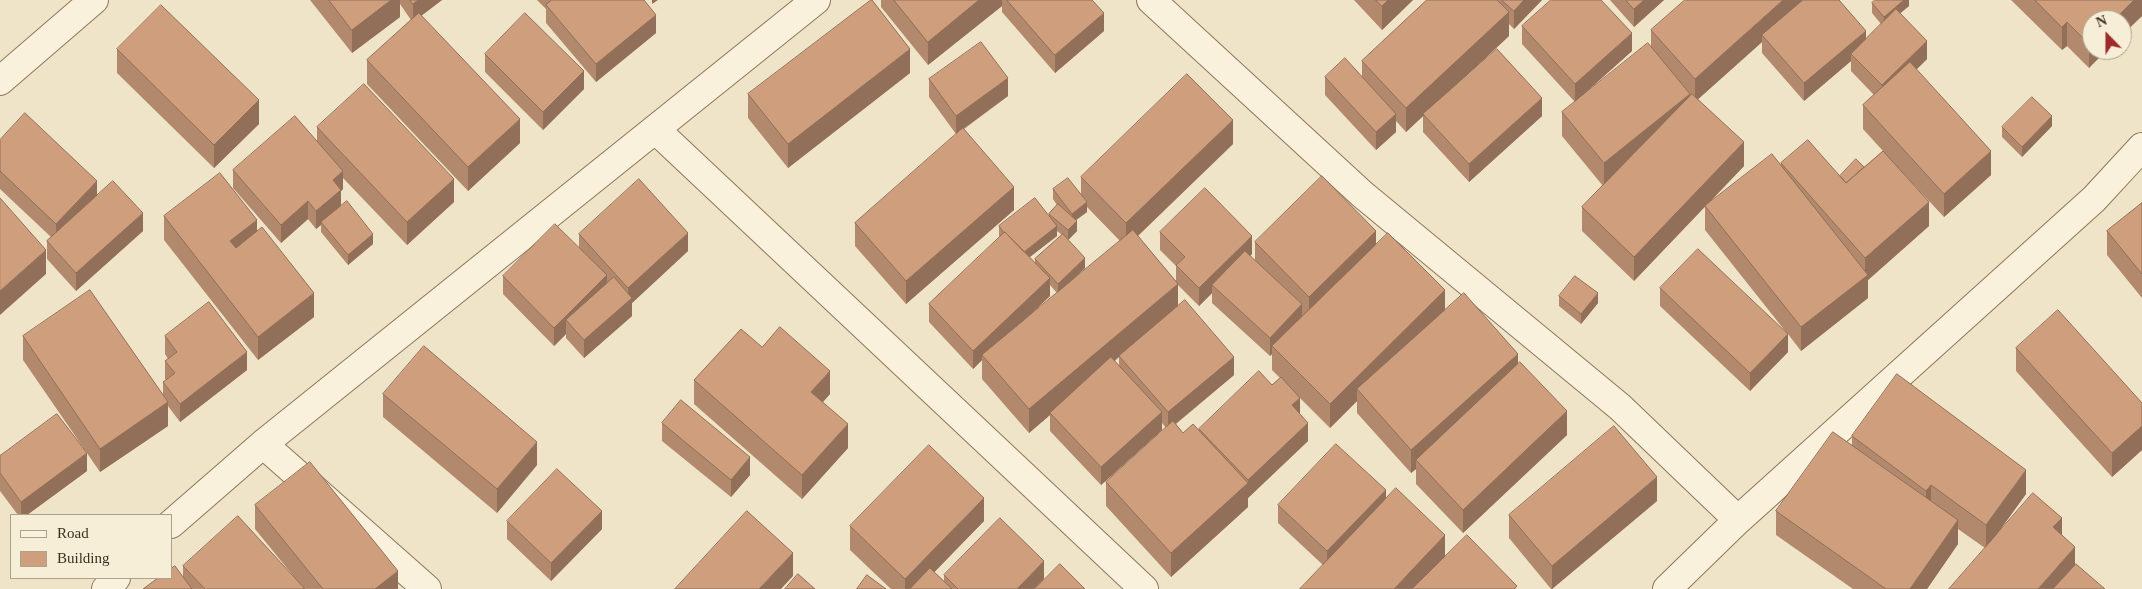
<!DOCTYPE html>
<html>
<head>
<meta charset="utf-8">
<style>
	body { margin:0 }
	#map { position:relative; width:2142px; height:589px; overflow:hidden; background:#f0e4c8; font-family:"Times New Roman",serif }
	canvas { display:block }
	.legend { position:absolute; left:10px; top:514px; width:162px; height:65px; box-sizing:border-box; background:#f7eed8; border:1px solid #ada18e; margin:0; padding:6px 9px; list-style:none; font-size:15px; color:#3d2e20 }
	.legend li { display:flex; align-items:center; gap:10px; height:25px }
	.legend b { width:25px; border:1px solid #ada18e }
	.north { position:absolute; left:2082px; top:10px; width:50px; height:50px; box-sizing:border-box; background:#f7eed8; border:1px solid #ada18e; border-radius:50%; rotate:338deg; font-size:14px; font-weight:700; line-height:20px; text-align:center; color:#3d2e20 }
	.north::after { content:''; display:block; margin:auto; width:18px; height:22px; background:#9e2a2b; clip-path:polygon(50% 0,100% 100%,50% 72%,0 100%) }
</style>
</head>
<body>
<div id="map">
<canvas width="2142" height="589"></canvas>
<ul class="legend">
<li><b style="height:6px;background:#faf1dc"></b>Road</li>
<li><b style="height:14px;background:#cf9f7d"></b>Building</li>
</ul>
<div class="north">N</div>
</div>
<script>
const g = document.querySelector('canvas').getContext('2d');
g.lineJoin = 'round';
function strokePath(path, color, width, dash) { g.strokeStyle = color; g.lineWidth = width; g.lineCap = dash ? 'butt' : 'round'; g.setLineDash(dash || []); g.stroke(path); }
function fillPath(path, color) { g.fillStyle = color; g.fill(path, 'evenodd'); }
const minor = new Path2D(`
	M1151,0L1362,194L1620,407L1738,520
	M0,81L94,0
	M656,130L1144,589
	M263,444L427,589
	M171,524L263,444L816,0
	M106,589L116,578
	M1667,589L1738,520L2094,199L2142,147`);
const wall = new Path2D(`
	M310,0H442L421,16L520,143L468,191L367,84V60L411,20L400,4V17L352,53Z
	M537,0H644L656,33L596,82L546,23V9Z
	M881,0H1092L1104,31L1055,73L1002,12V6L928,65L881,7Z
	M1354,0H1413L1382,30Z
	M1427,0H1542L1514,29L1509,24V36L1455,86L1542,116L1469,182L1423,132V116L1406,132L1396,121V132L1376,150L1325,95V77H1362V61Z
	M1610,0H1664L1634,27Z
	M1909,0V6L1900,13L1927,59L1916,70L1991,175L1944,217L1898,168L1929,226L1868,280V298L1801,351L1788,334V352L1750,391L1660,306V288L1786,332L1705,230V206L1634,281L1582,231V207L1603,186L1562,136V112L1651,46V30L1866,39L1881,24L1872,13V3ZM1762,42V53L1804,101L1851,61V71L1874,95L1863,105V129L1883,151L1864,167L1840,176L1781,163V165L1706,206L1744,166L1698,99Z
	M2011,0H2142V16L2122,35V20L2089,68L2067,46L2062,50Z
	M1522,26L1632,51L1575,102L1522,44Z
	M117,49L259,124L214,168L117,73Z
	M485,54L584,89L543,130L485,72Z
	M910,73L788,168L748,118V94Z
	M929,79L1008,96L964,129L1014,210L906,304L855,246V223L961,131L956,134L929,97Z
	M2052,126L2022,157L2002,137V127Z
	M317,127L454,202L407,245L343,178V189L341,191V206L373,244L348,265L321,232V225L316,229L308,219L281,243L233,188V170L317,141Z
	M0,140L97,196L143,231L76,291L47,259V241L51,237L0,189Z
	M1233,144L1138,236L1176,281V266L1160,250V232L1252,254L1250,256L1255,261V242L1376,245L1445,310L1518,364L1567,435L1463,533L1416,484V469L1411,473L1357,413V401L1330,428L1300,398V414L1308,441L1248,498V497V507L1171,577L1106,506V482L1166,428L1162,423V430L1101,485L1050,431V415L1029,433L982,379V360L973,369L929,322V304L1000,238L999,236V226L1049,216V214L1057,205L1053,199V189L1081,195V177ZM1087,207L1120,241L1067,285L1085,268L1068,240L1077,231L1076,220L1087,212ZM1057,231L1062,235L1035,259V263L1029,257L1057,236ZM1050,285L1057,293L1022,322L1050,296ZM1178,285L1199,306L1212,293V303L1270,356L1272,354V370L1280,378L1272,385L1199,429V430L1183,433L1176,424L1234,375L1178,306ZM1119,357V366L1115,361Z
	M2142,203V298L2107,255V231Z
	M164,216L257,231L314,317L258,360L164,240Z
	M579,234L688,251L632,303V316L584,358L566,338V334L554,346L503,294V276L579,247Z
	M1559,296L1598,303L1581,324L1559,306Z
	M23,336L163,396V382L166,380L165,379V361L168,359L165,354V336L247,370L180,422L168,406V426L100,472L23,360Z
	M762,347L830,394L823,402L848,448L802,499L694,404V380Z
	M2016,348L2142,403V450L2112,477L2016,371Z
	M383,394L537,465L497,513L383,417Z
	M662,423L750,475L731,497L662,441Z
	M1852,436L2026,494L1995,537L1985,548L1958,529V544L1927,589H1853L1776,535V511L1852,445Z
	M0,456L87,471L27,515H18L0,491Z
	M1386,498L1445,556L1517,589L1323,565L1278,523V505Z
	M1657,501L1552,589H1551L1509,538V515Z
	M255,505L398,589H143L183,577V566L295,578L255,529Z
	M507,521L602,529L551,581L507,539Z
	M984,521L934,572L944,581V575L1044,579L1034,589H891L850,550V526Z`);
const shadedWall = new Path2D(`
	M391,0H400V17L352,53V30Z
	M418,0H442L413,22V4Z
	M652,0H658L652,4Z
	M979,0H1002V6L928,65V42Z
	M1388,0H1413L1382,30V6Z
	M1524,0H1542L1514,29V11Z
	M1644,0H1664L1634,27V9Z
	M1783,0H1809L1762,35V42L1695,102V79Z
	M1904,0H1909V6L1884,27V17Z
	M2134,0H2142V16L2122,35V20H2114Z
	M1509,12V36L1406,132V108Z
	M1104,13V31L1055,73V55Z
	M656,15V33L596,82V64Z
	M2067,22V46L2062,50V27Z
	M1866,31V49L1851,54V61L1804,101V83Z
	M1632,33V51L1575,102V84Z
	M1927,41V59L1882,103V85Z
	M2092,41V50H2107L2089,68V44Z
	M910,49V73L788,168V144Z
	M584,71V89L543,130V112Z
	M1008,78V96L956,134V116Z
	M1690,94V118L1604,187V163Z
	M1542,98V116L1469,182V164Z
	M259,100V124L214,168V145Z
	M1396,114V132L1376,150V132Z
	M2052,116V126L2022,157V147Z
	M520,119V143L468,191V167Z
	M1233,120V144L1126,247V223Z
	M1744,142V166L1634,281V257Z
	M1991,151V175L1944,217V194Z
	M343,171V189L341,191V208L321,222V225L316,229V211L333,180Z
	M454,179V202L407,245V222Z
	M97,181V199L56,242V224Z
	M1014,187V210L906,304V281Z
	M308,201V219L281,243V225Z
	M1087,202V212L1072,223V214Z
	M1929,202V226L1868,280V298L1801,351V327L1865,277V258Z
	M143,213V231L76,291V273Z
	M257,220V244L230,265V241Z
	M1077,221V231L1068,240V230Z
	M1057,226V236L1021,264V255Z
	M1376,231V254L1309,320V297Z
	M688,233V251L632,303V316L584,358V340L628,301V288Z
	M373,234V244L348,265V255Z
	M1252,236V254L1217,289L1212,285V293L1199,306V288Z
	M46,250V274L0,315V291Z
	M1085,258V268L1058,293V284Z
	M607,275V293L566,320V334L554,346V328Z
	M1050,278V296L985,358L982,355V360L973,369V351Z
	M1178,284V307L1051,414L1050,413V415L1029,433V409Z
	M1445,290V314L1357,389V401L1330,428V404Z
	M314,293V317L258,360V337Z
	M1598,293V303L1581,324V314Z
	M1302,304V322L1272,346V354L1270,356V338Z
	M1788,334V352L1750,391V373Z
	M247,352V370L180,422V404Z
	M1518,354V377L1416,460V469L1411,473V450Z
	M1234,357V375L1168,430V412Z
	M830,371V394L811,415V392Z
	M1300,398V416L1292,405Z
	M168,402V426L100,472V449Z
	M1567,411V435L1463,533V510Z
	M1162,412V430L1101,485V467Z
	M1308,423V441L1248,498V480Z
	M848,424V448L802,499V475Z
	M2142,426V450L2112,477V453Z
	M537,442V465L497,513V489Z
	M87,453V471L27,515H21V502Z
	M750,457V475L731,497V480Z
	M2026,470V494L1986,549V525Z
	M1657,477V501L1552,589V566Z
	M1248,483V507L1171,577V553Z
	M1931,485V509L1926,515V491Z
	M1386,490V508L1327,569V551Z
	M984,498V521L918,589H905V579Z
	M602,511V529L551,581V563Z
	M2062,518V542L2053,527Z
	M1958,520V544L1927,589H1910Z
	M1445,535V558L1417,589H1394Z
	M2075,547V571L2059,589H2038Z
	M793,553V576L781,589H759Z
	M1044,561V579L1034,589H1017Z
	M398,571V589H375Z`);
const building = new Path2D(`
	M329,0H391L352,30Z
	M410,0H418L413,4Z
	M552,0H644L656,15L596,64L546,5Z
	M871,0H872L910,49L788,144L748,94Z
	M894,0H979L928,42Z
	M1007,0H1092L1104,13L1055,55Z
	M1376,0H1388L1382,6Z
	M1427,0H1497L1509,12L1406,108L1362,61Z
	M1502,0H1524L1514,11Z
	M1551,0H1601L1632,33L1575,84L1522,26Z
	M1626,0H1644L1634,9Z
	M1685,0H1783L1695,79L1651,30Z
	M1803,0H1839L1866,31L1804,83L1762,35Z
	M1875,0H1904L1884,17L1872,3Z
	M2035,0H2134L2114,20H2092V41L2089,44L2067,22L2062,27Z
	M161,5L259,100L214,145L117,49Z
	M1896,9L1927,41L1882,85L1851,54Z
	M419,13L520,119L468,167L367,60Z
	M525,13L584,71L543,112L485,54Z
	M981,42L1008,78L956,116L929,79Z
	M1648,43L1690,94L1604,163L1562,112Z
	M1497,49L1542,98L1469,164L1423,114Z
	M1345,58L1396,114L1376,132L1325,77Z
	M1910,62L1991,151L1944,194L1863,105Z
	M1187,74L1233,120L1126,223L1081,177Z
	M364,84L454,179L407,222L317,127Z
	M1692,94L1744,142L1634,257L1582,207Z
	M2032,97L2052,116L2022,147L2002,127Z
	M25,113L97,181L56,224L0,171V140Z
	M295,116L343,171L333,180L341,190L316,211L308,201L281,225L233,170Z
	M963,128L1014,187L906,281L855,223Z
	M1808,140L1846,183L1883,151L1929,202L1865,258L1781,163Z
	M1772,154L1868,275L1801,327L1705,206Z
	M1856,159L1864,167L1846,183L1840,176Z
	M220,173L257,220L230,241L236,248L262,227L314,293L258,337L164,216Z
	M1322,176L1376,231L1309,297L1255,242Z
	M1068,178L1087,202L1072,214L1053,189Z
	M639,179L688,233L628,288L579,234Z
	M113,181L143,213L76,273L47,241Z
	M1205,188L1252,236L1199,288L1176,265L1185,257L1160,232Z
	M0,198L46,250L0,291Z
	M1035,198L1057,226L1024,252L1005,232L1004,233L999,226Z
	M347,201L373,234L348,255L321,222Z
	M2142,203V274L2107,231Z
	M1058,204L1077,221L1068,230L1049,214Z
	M555,224L607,275L554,328L503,276Z
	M1133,230L1178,284L1029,409L982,355Z
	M1005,232L1050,278L973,351L929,304Z
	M1388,233L1445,290L1330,404L1272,346Z
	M1063,234L1085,258L1058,284L1035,259Z
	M1698,249L1788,334L1750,373L1660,288Z
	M1245,251L1302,304L1270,338L1212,285Z
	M1575,276L1598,293L1581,314L1559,296Z
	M614,277L632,298L584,340L566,320Z
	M90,290L168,402L100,449L23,336Z
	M1464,293L1518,354L1411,450L1357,389Z
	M1185,300L1234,357L1168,412L1119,356Z
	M209,302L247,352L180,404L163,382L175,373L165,361L177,352L165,336Z
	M2058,310L2142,403V426L2112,453L2016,348Z
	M780,327L830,371L811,392L848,424L802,475L694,380L741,329L762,347Z
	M424,346L537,442L497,489L383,394Z
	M1111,357L1162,412L1101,467L1050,413Z
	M1520,362L1567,411L1463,510L1416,460Z
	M1259,371L1272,385L1281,377L1300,398L1292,405L1308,423L1248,480L1199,429Z
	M1897,374L2026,470L1986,525L1931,485L1926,491L1852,436Z
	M681,400L750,457L731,480L662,423Z
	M57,414L87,453L21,502L0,473V456Z
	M1173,421L1183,433L1193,424L1248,483L1171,553L1106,482Z
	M1614,426L1657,477L1552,566L1509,515Z
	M1833,432L1958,520L1910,589H1886L1776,511Z
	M1336,444L1386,490L1327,551L1278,505Z
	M929,445L984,498L905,579L850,526Z
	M310,462L398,571L375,589H323L255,505Z
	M557,469L602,511L551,563L507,521Z
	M1396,488L1445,535L1394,589H1300Z
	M2033,493L2062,518L2053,527L2075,547L2038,589H1949Z
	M747,511L793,553L759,589H675Z
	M238,516L305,589H205L183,566Z
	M1000,518L1044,561L1017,589H958L944,575Z
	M1467,535L1517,586L1514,589H1412Z
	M1060,564L1085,589H1035Z
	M2076,564L2105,589H2053Z
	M175,566L192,589H143L158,578H171V569Z
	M930,568L952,589H910Z
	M798,574L815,589H785Z
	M867,575L886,589H857Z`);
strokePath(minor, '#8d765c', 30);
strokePath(minor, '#faf1dc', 28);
fillPath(wall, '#b2896c');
fillPath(shadedWall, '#916f58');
fillPath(building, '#cf9f7d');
strokePath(building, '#916f58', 1);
</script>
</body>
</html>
